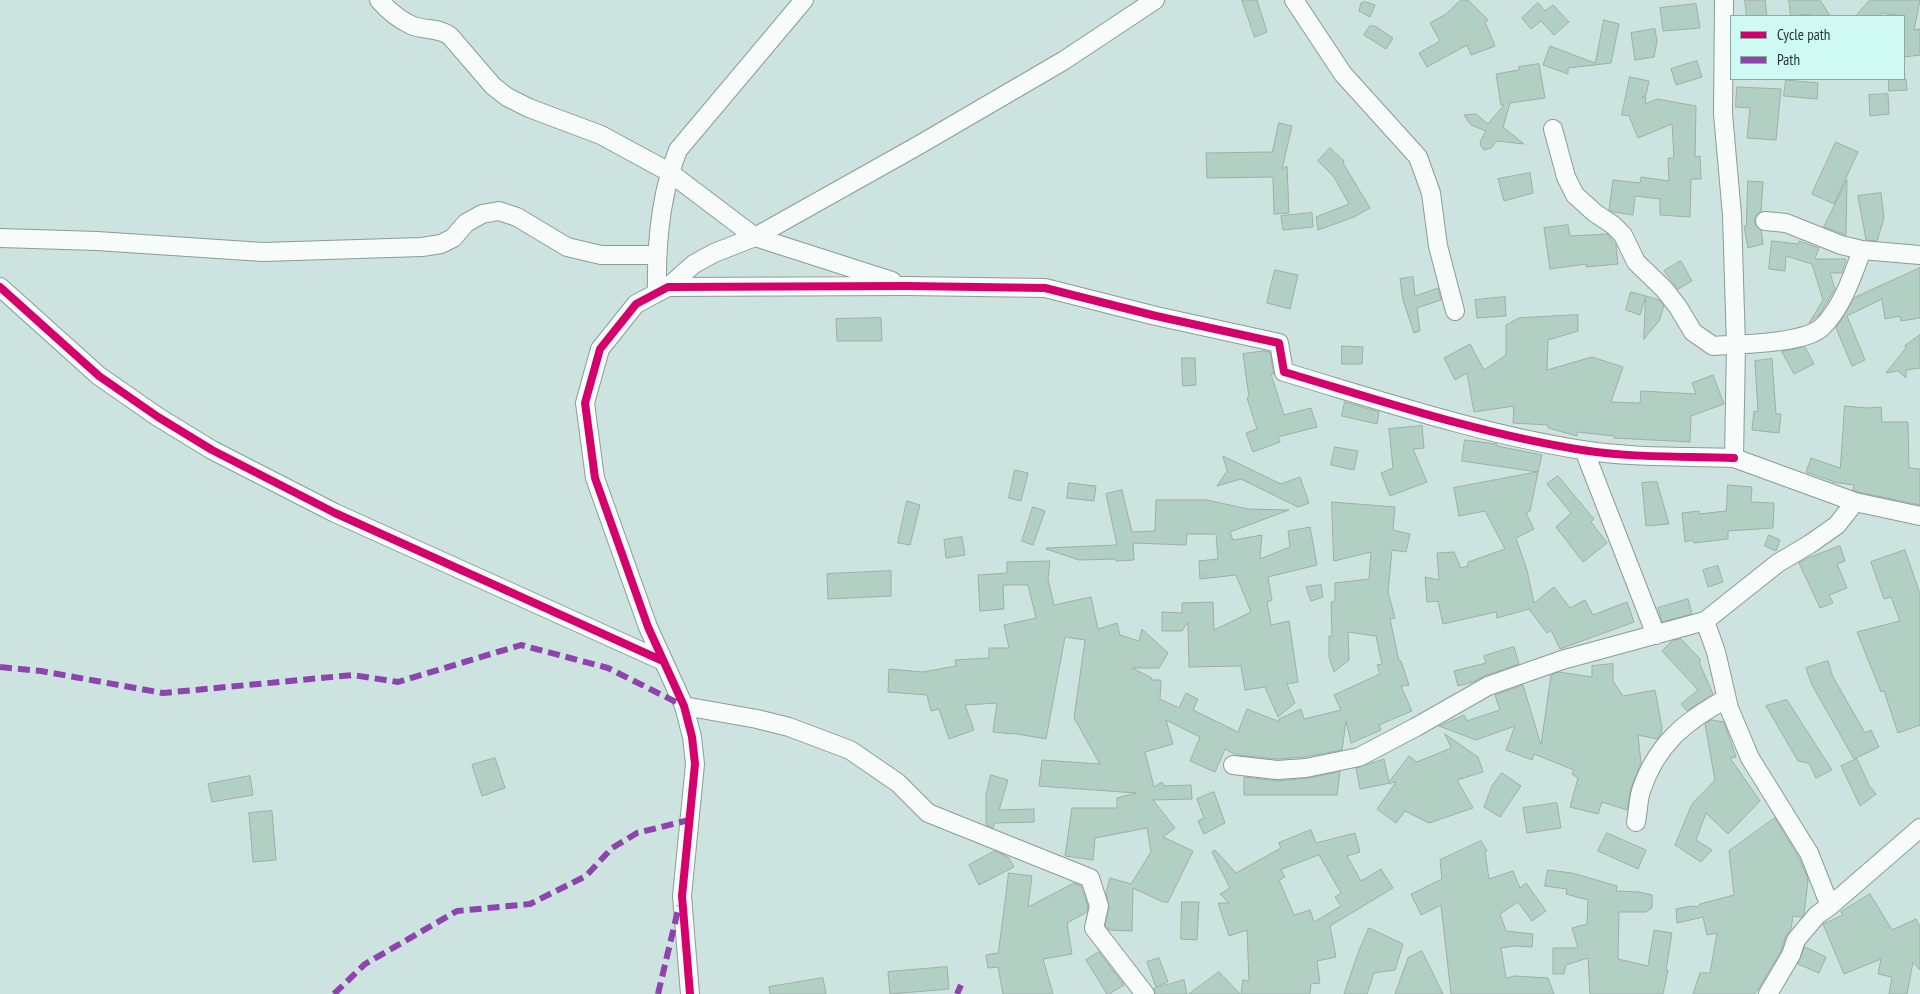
<!DOCTYPE html>
<html>
<head>
<meta charset="utf-8">
<style>
	body { margin:0 }
	#map { position:relative; width:1920px; height:994px; overflow:hidden; background:#cce3df; font-family:"PT Sans Narrow",sans-serif }
	canvas { display:block }
	.legend { position:absolute; left:1730px; top:15px; width:175px; height:65px; box-sizing:border-box; background:#cffaf3; border:1px solid #8baba6; margin:0; padding:6px 9px; list-style:none; font-size:15px; color:#243532 }
	.legend li { display:flex; align-items:center; gap:10px; height:25px }
	.legend b { width:25px; border:1px solid #8baba6 }
</style>
</head>
<body>
<div id="map">
<canvas width="1920" height="994"></canvas>
<ul class="legend">
<li><b style="height:6px;background:#d6006c"></b>Cycle path</li>
<li><b style="height:6px;background:#8e44ad"></b>Path</li>
</ul>
</div>
<script>
const g = document.querySelector('canvas').getContext('2d');
g.lineJoin = 'round';
function fillPath(path, color) { g.fillStyle = color; g.fill(path, 'evenodd'); }
function strokePath(path, color, width, dash) { g.strokeStyle = color; g.lineWidth = width; g.lineCap = dash ? 'butt' : 'round'; g.setLineDash(dash || []); g.stroke(path); }
const building = new Path2D(`
	M1242,0H1257L1267,32L1255,37Z
	M1461,0H1468L1488,20L1485,22L1495,46L1471,55L1467,45L1427,67L1419,53L1440,41L1430,23L1446,14Z
	M1745,0H1765L1767,16H1747Z
	M1789,0H1820L1830,16H1812L1811,14L1791,16Z
	M1870,0H1920L1914,30L1920,29V55L1904,57V16L1882,13L1879,16H1856Z
	M1366,2L1375,5L1370,17L1359,11L1361,3Z
	M1538,3L1545,11L1553,5L1569,22L1554,35L1541,21L1531,29L1522,18Z
	M1696,4L1700,28L1663,31L1660,8Z
	M1604,20L1619,24L1611,63L1568,68V74L1543,65L1550,46L1595,63Z
	M1370,26H1375L1393,38L1386,49L1364,35Z
	M1655,29L1657,41L1654,57L1635,60L1631,33Z
	M1697,61L1702,77L1676,85L1671,69Z
	M1539,64L1545,98L1510,103L1503,127L1524,144L1497,141L1491,148L1484,150L1481,146L1480,142L1486,131L1471,125L1464,115L1476,114L1488,124L1504,105H1501L1496,74L1519,70V67Z
	M1630,77L1649,81L1646,95L1642,97H1646L1645,104L1657,99L1696,106L1695,157L1700,156L1701,179H1691L1690,217L1660,215V199L1635,196L1633,215L1613,212L1609,210L1613,180L1640,183L1641,177L1669,181L1668,158H1674L1672,124L1638,138L1629,116L1622,115Z
	M1889,79H1906L1907,90L1889,91Z
	M1786,80L1818,83L1817,99L1784,96Z
	M1737,87L1781,89L1776,140L1747,138L1750,108L1736,107Z
	M1888,94L1889,114L1870,116L1869,95Z
	M1279,123L1292,126L1282,169L1287,166L1289,213L1274,214L1273,177L1207,178L1206,153L1272,152Z
	M1836,142L1858,152L1834,204L1812,194Z
	M1330,148L1344,161L1343,163L1370,208L1354,217L1318,230L1316,217L1349,204L1334,177L1318,161Z
	M1530,173L1533,193L1504,201L1498,179Z
	M1847,180L1846,235L1824,227Z
	M1748,181L1763,182L1761,211L1757,214L1754,220L1756,226L1761,230L1763,244L1748,248L1744,226H1746Z
	M1881,193L1884,218L1877,241L1866,240L1858,196Z
	M1312,213L1313,227L1283,230L1281,216Z
	M1568,225L1570,236L1607,234L1616,245L1618,264L1586,267V264L1550,269L1544,228Z
	M1772,241L1798,244L1799,241L1819,248L1815,259H1846L1842,273H1830L1835,289L1820,314L1809,323L1823,300L1812,264L1786,256L1785,271L1769,269Z
	M1681,261L1692,281L1678,289L1664,271Z
	M1920,268V318L1901,321L1900,316L1885,319L1882,299L1847,316L1865,360L1852,366L1836,328L1854,298Z
	M1275,270L1298,275L1290,309L1267,303Z
	M1413,277L1415,296L1438,288L1441,300L1417,308L1420,331L1414,333L1403,300L1400,279Z
	M1631,292L1646,296L1640,315L1626,310Z
	M1646,296L1659,300L1664,306L1659,321L1644,339Z
	M1505,297L1506,316L1477,318L1475,300Z
	M1578,315V331L1548,340L1547,370L1592,357L1623,367L1611,402L1640,403L1641,391L1696,394L1692,383L1713,375L1724,404L1691,416L1690,442L1614,438V436L1577,432V436L1548,428V425L1513,423L1514,406L1474,412L1467,373L1455,380L1444,358L1470,344L1484,370L1506,355V325L1519,318Z
	M881,318L882,341H837L836,319Z
	M1920,335V368L1906,370V378L1898,371L1886,373L1906,348L1905,346Z
	M1342,346L1363,347L1362,364H1342Z
	M1805,347L1814,364L1794,374L1782,352Z
	M1264,351L1270,352L1274,374H1271L1284,415L1311,408L1317,427L1278,437L1280,442L1253,452L1246,433L1257,429L1247,398L1249,397L1243,354Z
	M1182,358H1195L1196,385L1183,386Z
	M1772,359L1776,414H1781L1779,433L1752,430L1754,411L1758,412L1755,361Z
	M1345,402L1379,412L1377,424L1342,416Z
	M1845,406L1867,408L1881,407L1882,422H1908L1909,468L1920,469V505L1858,492L1853,490L1854,485L1832,482V481L1806,472L1811,458L1840,468Z
	M1422,426L1424,448L1413,449L1427,482L1390,496L1381,473L1393,468L1389,429Z
	M1465,440L1497,444V446L1542,455L1538,472L1462,461Z
	M1335,447L1358,451L1354,470L1331,465Z
	M1223,456L1281,484L1300,477L1309,503L1298,507L1241,479L1217,486L1227,471Z
	M1015,470L1028,473L1021,501L1009,498Z
	M1538,472L1530,511L1526,513L1534,529L1516,538L1527,570L1534,603L1554,587L1570,608L1585,600L1593,615L1627,602L1634,622L1560,649L1551,630L1547,633L1529,609L1497,618L1496,612L1443,624L1438,601L1427,602L1425,577L1439,580L1437,553L1454,552L1461,568L1468,566V562L1505,549L1485,511L1459,516L1454,488Z
	M1558,476L1594,519L1591,522L1607,543L1583,562L1556,527L1571,513L1547,484Z
	M1657,482L1669,524L1646,526L1642,483Z
	M1069,483L1096,486L1094,501L1067,498Z
	M1728,485L1752,487L1751,502L1774,503L1773,528L1728,531V539L1694,543L1693,540L1685,542L1682,513L1699,511V514L1726,511Z
	M1122,490L1132,532L1155,531L1156,500H1207L1248,509L1289,510L1230,532L1233,540L1262,535L1260,559L1290,547L1288,531L1310,527L1317,565L1268,577L1272,600L1267,602L1271,625L1289,621L1298,682L1287,684L1295,703L1278,717L1265,687L1245,690L1241,666L1189,667L1188,622L1182,631H1162V612L1182,613V603L1213,602L1214,630L1251,612L1236,575L1200,579L1199,561L1218,559L1216,534H1187L1186,545L1133,543L1134,560L1116,561V559L1079,560L1046,549V548L1117,545L1106,494Z
	M907,501L920,505L910,545L898,543Z
	M1332,502L1395,507L1393,530L1410,534L1406,552L1392,550L1388,592L1395,618L1390,619L1399,661H1401L1409,685L1401,686L1412,711L1379,725L1381,730L1351,743L1346,721L1342,750L1305,757L1277,759L1236,755L1225,749L1215,772L1190,761L1200,737L1166,720L1173,744L1145,752L1154,787L1162,782L1164,786L1191,785L1192,799L1153,800L1175,828L1163,837L1193,851L1168,902H1163L1133,888L1132,931L1109,930L1105,925L1109,908L1106,893L1110,878L1131,884L1151,852L1147,828L1095,838L1093,860L1065,856L1072,808H1117V798L1136,793L1039,786L1042,760L1100,764L1074,718L1085,640L1065,637L1046,739L1012,733V734L993,732L997,703L965,705L974,730L949,739L939,709L931,711L927,695L888,692L889,669L923,672L956,666L955,660L989,658V648H1009L1004,625L1036,618L1028,585H1003L1004,609L980,611L978,575L1007,573V562L1050,561L1048,579L1054,605L1091,597L1098,629L1117,623L1120,635L1139,641L1142,629L1168,653L1159,668H1132L1152,678L1151,680H1161L1160,699L1179,708L1186,693L1198,699L1193,710L1238,732L1247,709L1280,722L1279,719L1301,709L1304,719L1341,710L1334,695L1380,674L1377,665L1382,664L1376,636L1348,632L1349,660L1334,672L1329,657V636H1332L1331,602L1335,601V583L1369,579L1371,552L1334,561Z
	M1033,507L1045,511L1033,545L1022,541Z
	M1769,535L1780,540L1776,551L1765,546Z
	M962,537L965,555L946,558L944,540Z
	M1840,546L1845,561L1837,564L1847,588L1829,595L1833,603L1820,608L1799,563L1808,558Z
	M1905,550L1920,594V725L1898,733L1884,691L1881,692L1857,632L1900,621L1891,597L1884,599L1871,562Z
	M1718,566L1723,582L1708,587L1703,570Z
	M891,571V596L828,599L827,574Z
	M1321,585L1323,597L1311,601L1306,587Z
	M1688,599L1692,614L1662,622L1658,608Z
	M1681,639L1701,660L1699,662L1713,694L1687,711L1681,704L1698,690L1662,651L1672,641Z
	M1514,647L1519,664L1484,676L1473,682L1458,686L1454,671L1486,663L1484,656Z
	M1828,661L1833,677L1865,733L1871,730L1879,747L1854,759L1812,685L1806,668Z
	M1613,664V681L1623,696L1655,690L1662,728L1661,734L1657,739L1638,735L1641,763L1631,788L1627,810L1602,802L1598,814L1570,807L1578,778L1572,774L1574,770L1534,754L1532,760L1506,750L1515,726L1476,740L1439,726L1464,715L1467,721L1500,710L1495,695L1523,685L1541,745L1551,675L1559,672L1592,677V666Z
	M1787,700L1832,770L1816,778L1809,763L1798,761L1766,706Z
	M1712,720L1724,722L1736,757L1730,758L1760,801L1728,834L1706,813L1696,840L1712,850L1701,862L1675,845L1692,804L1715,780L1705,724Z
	M1445,734L1478,757L1483,772L1457,780L1473,808L1429,823L1405,811L1396,823L1377,809L1396,782L1360,789L1356,768L1384,759L1389,782L1409,756L1417,762L1451,748Z
	M495,758L505,788L482,796L472,765Z
	M1857,759L1869,785L1876,794L1860,806L1841,766Z
	M1340,772L1337,795H1244V777L1278,781L1308,778Z
	M1502,773L1521,786L1500,817L1484,807L1492,786Z
	M991,775L1008,780L999,810L1034,809V822L995,823L993,828L986,825V795Z
	M250,776L253,795L212,802L208,784Z
	M1214,792L1225,823L1204,834L1198,821L1204,818L1197,799Z
	M1557,803L1561,828L1527,833L1523,808Z
	M272,811L276,860L253,862L249,813Z
	M1775,818L1799,858L1807,876L1808,881L1804,914L1802,917L1793,916L1791,929L1786,936L1781,951L1758,990L1754,994H1693L1700,973H1710L1717,933L1707,935L1703,917L1677,923L1676,909L1691,906L1698,907L1700,904L1734,895L1729,851Z
	M1311,830L1316,843L1355,833L1360,852L1347,856L1361,881L1381,869L1393,888L1330,926L1336,957L1317,961L1320,983L1311,984L1310,994H1241L1243,980L1249,981L1247,930L1229,936L1218,903H1229L1220,894L1230,888L1212,852L1215,850L1236,873L1281,848L1279,843ZM1319,855L1341,893L1335,897L1341,906L1314,922L1310,910L1294,915L1279,880L1285,877L1281,870Z
	M1607,833L1646,850L1638,869L1598,851Z
	M1481,841L1487,851L1485,852L1489,879L1513,871L1520,888L1526,883L1546,911L1532,921L1518,902L1500,914L1506,931L1533,934L1532,947L1514,946L1501,948L1506,978L1515,976L1548,978L1554,994H1451L1441,905L1421,915L1411,894L1442,879L1440,860Z
	M995,851L1008,857L1014,867L979,885L969,865Z
	M1548,870L1572,873L1617,886L1616,891L1639,892L1652,895V908L1646,912H1619L1618,959L1648,966L1654,930L1672,933L1666,970H1668L1663,994H1590L1588,958L1566,965L1564,974H1553V948H1578L1572,928L1587,924L1588,900L1566,894L1567,889L1545,886Z
	M1009,873L1032,876L1028,907L1074,883L1081,886L1088,906L1087,912L1067,923L1072,954L1043,959L1053,994H1003L998,967L988,968L986,955L998,953Z
	M1870,894L1892,930L1916,919L1920,927V970L1913,962L1907,994H1889L1892,977L1878,974L1881,959L1844,974L1823,924L1843,915L1841,912Z
	M1182,902H1199L1197,940L1181,939Z
	M1369,928L1403,944L1395,970L1374,973L1367,994H1344L1358,953Z
	M1805,947L1826,957L1819,973L1798,964Z
	M1422,951L1443,994H1395L1408,958Z
	M1099,952L1124,985L1109,994H1107L1086,960Z
	M1159,958L1168,982L1156,987L1147,962Z
	M947,967L949,989L890,994L888,972Z
	M1219,972L1240,994H1189Z
	M823,978L826,994H770L769,987Z
	M1184,980L1187,994H1155L1154,989Z`);
const street = new Path2D(`
	M379,0C387,9 400,20 411,25C424,31 438,27 450,36L493,86L507,97L529,108L601,135L669,172L755,237L892,281
	M1294,0L1343,74L1418,157L1431,193L1438,246L1455,311
	M1724,0L1723,114L1732,215L1736,345L1734,458L1855,502L1920,516
	M1553,129L1566,177L1575,195L1595,213L1613,225L1623,235L1636,262L1664,289L1678,307L1693,332L1713,346C1739,344 1802,344 1821,328C1841,310 1853,275 1862,250
	M1765,221L1786,223L1841,245L1862,250L1920,255
	M0,238L97,241L263,252L422,247L441,244L453,238L466,223L482,214L499,211L517,217L567,247L601,255H656
	M0,287L99,376L158,417L212,450L335,513L663,661
	M668,287L694,264L714,253L755,237L919,145L1063,61L1155,0
	M657,293C656,246 660,195 678,150L804,0
	M1584,450L1656,635
	M1705,621L1716,652L1729,708L1750,758L1809,853L1830,906L1817,915L1796,940L1791,955L1768,994
	M684,706L757,719L789,727L850,750L898,783L928,813L1090,878L1099,906L1094,928L1145,994
	M1233,765L1277,770L1306,768L1359,757L1416,727L1488,686L1562,660L1705,621L1778,563L1810,544L1837,525L1855,502
	M1636,822C1638,812 1638,801 1641,791C1656,745 1685,721 1726,699
	M1830,906L1920,828
	M690,994L682,896L695,764L692,737L684,706L648,627L595,478L585,403L600,349L636,304L668,287L907,286L1045,288L1156,316L1279,343L1284,372C1382,401 1481,434 1582,450C1632,458 1684,456 1734,458`);
const quiet = new Path2D(`
	M0,667L41,671L163,693L353,675L398,682L521,645L608,668L684,706
	M334,994L365,964L457,911L530,904L586,876L612,848L637,833L689,820
	M658,994L679,906
	M957,994L961,985`);
const cycleway = new Path2D(`
	M0,287L99,376L158,417L212,450L335,513L663,661
	M690,994L682,896L695,764L692,737L684,706L648,627L595,478L585,403L600,349L636,304L668,287L907,286L1045,288L1156,316L1279,343L1284,372C1382,401 1481,434 1582,450C1632,458 1684,456 1734,458`);
fillPath(building, '#b2cfc4');
strokePath(building, '#9daea8', 1);
strokePath(street, '#8b9c99', 20);
strokePath(street, '#f7fbfa', 18);
strokePath(quiet, '#8e44ad', 6, [12, 6]);
strokePath(cycleway, '#d6006c', 8);
</script>
</body>
</html>
